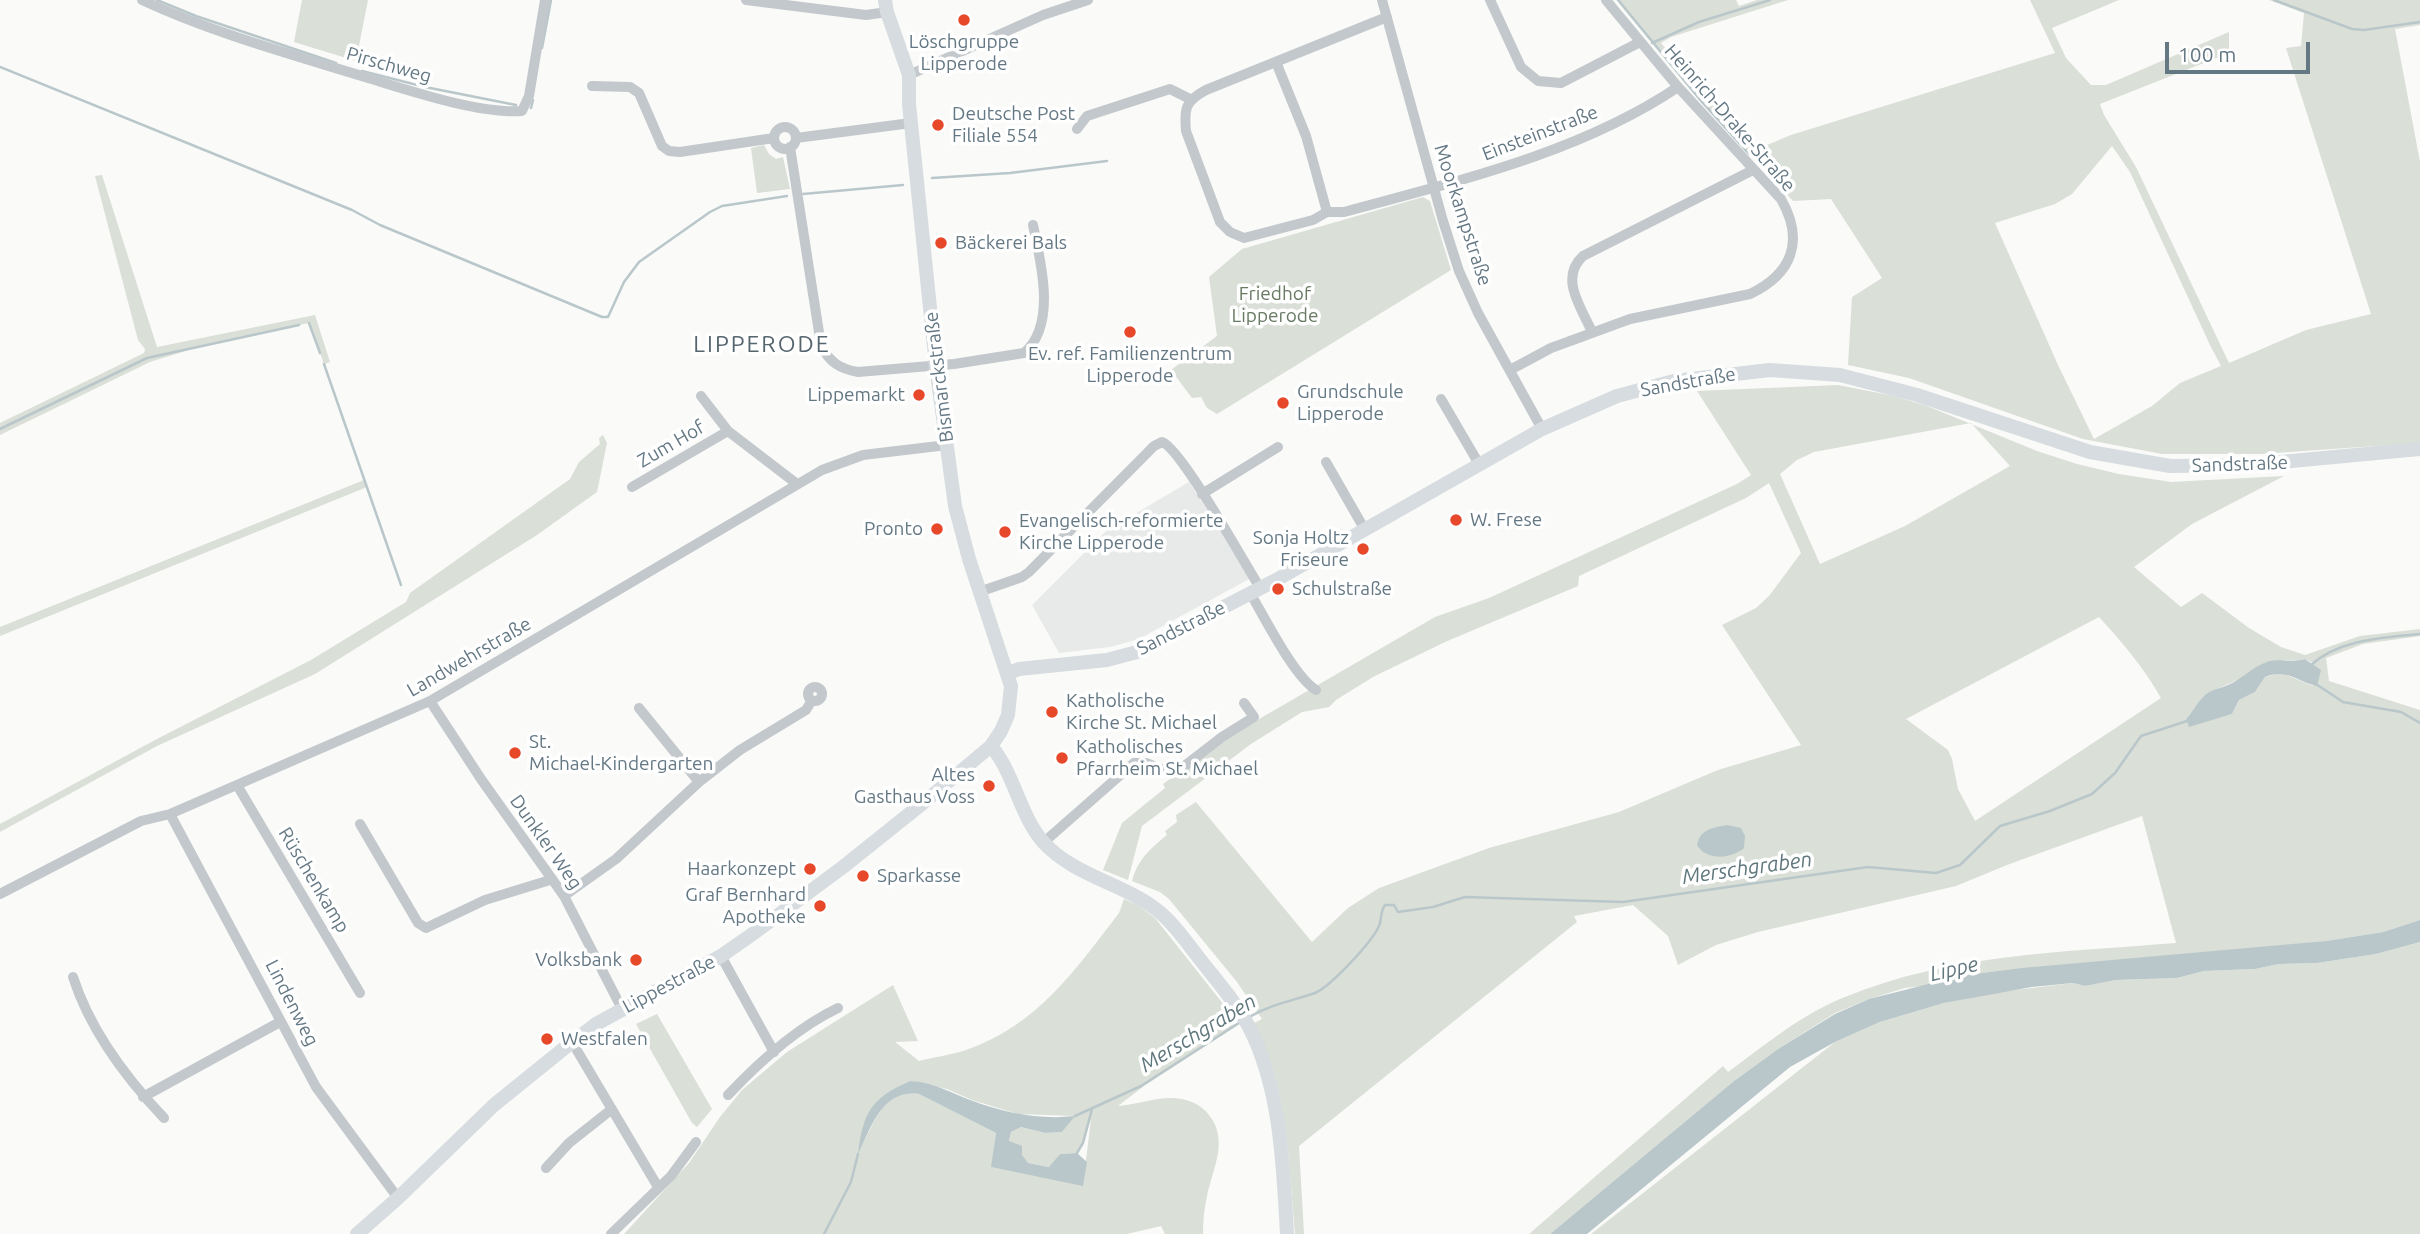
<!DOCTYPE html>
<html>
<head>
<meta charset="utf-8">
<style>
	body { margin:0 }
	#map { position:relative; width:2420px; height:1234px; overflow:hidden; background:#fafaf8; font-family:Ubuntu,sans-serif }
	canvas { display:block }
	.scale { position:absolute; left:2165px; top:42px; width:145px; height:32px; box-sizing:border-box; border:4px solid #647884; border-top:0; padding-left:9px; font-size:21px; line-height:24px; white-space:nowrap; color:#647884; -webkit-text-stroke:5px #fff; paint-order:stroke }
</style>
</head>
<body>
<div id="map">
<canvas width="2420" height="1234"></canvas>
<div class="scale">100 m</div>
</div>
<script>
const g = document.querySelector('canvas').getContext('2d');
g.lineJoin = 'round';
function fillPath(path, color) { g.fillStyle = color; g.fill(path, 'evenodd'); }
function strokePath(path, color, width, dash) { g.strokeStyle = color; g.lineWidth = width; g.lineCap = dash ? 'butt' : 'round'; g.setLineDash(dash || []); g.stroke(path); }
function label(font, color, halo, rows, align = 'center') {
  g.font = font + ' Ubuntu,sans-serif'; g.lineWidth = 7; g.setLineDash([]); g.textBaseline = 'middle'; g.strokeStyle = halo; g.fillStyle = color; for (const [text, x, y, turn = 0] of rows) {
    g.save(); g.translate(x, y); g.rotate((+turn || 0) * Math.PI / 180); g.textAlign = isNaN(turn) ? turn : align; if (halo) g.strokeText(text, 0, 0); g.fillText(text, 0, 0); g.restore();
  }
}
const built = new Path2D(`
	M1189,482L1251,578L1139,639L1110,647L1059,653L1032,605L1114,523L1116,525Z`);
const green = new Path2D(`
	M302,0H368L356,61L294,42Z
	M1618,0H1736L1739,6L1757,0H1788L1671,37L1661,43L1707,98L1755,150L1791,135L2055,53L2030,0H2119L2052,28L2066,58L2091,85H2106L2229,32V53L2100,104L2104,115L2136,167L2229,363L2306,330L2371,314L2286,48L2301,46L2304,13L2269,0H2420V25L2395,29L2420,162V443L2260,454H2162L2083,439L1909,378L1848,365L1852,297L1882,278L1831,199L1793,201L1702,102ZM2112,146L2130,172L2210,345L2221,366L2180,383L2152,406L2094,439L2058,365L1995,223L2055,204L2072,194Z
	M764,145L769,154L776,159L783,157L790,189L757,193L751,148Z
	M102,175L157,347L315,315L330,362L324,364L309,323L208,344L150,362L0,435V423L144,353L145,349L138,340L95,176Z
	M1423,197L1430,201L1451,270L1217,414L1207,408L1201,397L1192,398L1171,370L1217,336L1209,277L1242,249Z
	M1838,385L1894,396L1927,406L2037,451L2077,464L2119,474L2171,482L2284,476L2192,524L2134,567L2181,607L2202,593L2249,628L2281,647L2305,655L2360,636L2420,629V636L2363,644L2326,658L2329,681L2420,710V920L2383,932L2326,941L1905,988L1869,999L1835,1013L1778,1049L1734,1081L1550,1234H1529L1723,1066L1728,1072C1765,1045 1802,1014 1845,997C1949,954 2065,952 2176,943L2142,816L2007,865L1956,886L1758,932L1716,945L1678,965L1668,936L1633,905L1574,916L1577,922L1299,1146L1304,1234H1295C1290,1179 1288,1109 1269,1058C1265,1046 1259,1034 1254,1023L1262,1019L1237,982L1169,899L1160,892L1132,881C1138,859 1150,849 1167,835L1165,831L1177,822L1176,815L1196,802L1312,942L1348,908L1379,888L1489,848L1619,812L1718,770L1801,745L1722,625L1756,608L1769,596L1801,553L1769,483L1746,498L1579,576L1578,586L1445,642L1373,677L1336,700L1329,707L1302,712L1251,744L1142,826L1128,880L1103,870L1122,823L1165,788L1163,784L1223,740L1435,617L1489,598L1737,484L1751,475L1697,391ZM1971,423L2010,466L1905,526L1820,564L1780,474L1797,460L1814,452ZM2099,617C2123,643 2144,668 2161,698L1975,821L1958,789L1952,759L1948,750L1906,719ZM2305,659L2313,663V686L2282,673L2265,677L2255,692L2239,700L2232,714L2189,726L2186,719C2193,712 2196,703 2203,697C2207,693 2278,661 2284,660C2292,660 2297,661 2305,659Z
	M603,435L607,443L597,492L537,535L315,674L157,746L0,832V824L155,740L311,660L406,602L410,593L570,479L579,462L600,444L599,438Z
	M364,480L367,487L0,636V627Z
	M1124,899L1139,906L1155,918L1228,1010L1236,1026L1144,1086L1118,1106C1135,1105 1153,1098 1171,1098C1185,1098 1200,1103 1209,1115C1229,1140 1213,1168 1207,1196C1204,1209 1203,1221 1203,1234H1165L1161,1226L1127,1234H624L689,1163L720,1117L742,1090L787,1052L893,985L918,1041L895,1042L919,1061C935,1057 951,1055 966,1050C1038,1025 1075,970 1119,913ZM910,1081L947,1089L972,1100L1018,1114L1074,1116L1062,1132L1045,1133L1021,1127L1011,1132L1009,1142L1028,1163L1050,1167L1060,1154L1077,1153L1083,1143L1091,1119L1083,1185L992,1167L996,1133L919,1094C881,1089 874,1127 858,1151C872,1115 871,1097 910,1081Z
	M2420,942V1234H1591L1835,1042L1880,1022L1944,1003L1999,992L2073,983L2085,986L2116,980L2177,978L2204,971L2255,969L2279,964L2317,963L2376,954Z
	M657,1014L712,1109L697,1127L692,1123L636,1024Z`);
const water = new Path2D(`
	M2305,659L2321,670L2317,686C2296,682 2289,668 2265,677L2255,692L2239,700L2232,714L2189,727L2186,719C2193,712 2196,703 2203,697C2211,689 2219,689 2228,685C2242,679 2252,667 2267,662C2280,658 2292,663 2305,659Z
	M1727,825L1741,828L1745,836L1744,848C1732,859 1706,861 1697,845C1700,829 1712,828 1727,825Z
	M2420,920V942L2376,954L2317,963L2279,964L2255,969L2204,971L2177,978L2116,980L2085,986L2073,983L2032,987L1944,1003L1880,1022L1835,1042L1790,1067L1587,1234H1550L1734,1081L1778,1049L1835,1014L1869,999L1960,976L2022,968L2326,941L2383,932Z
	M910,1081C934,1082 951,1093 973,1101C1005,1113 1040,1120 1075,1116L1062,1132L1045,1133L1021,1127L1011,1132L1009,1141L1022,1146V1155L1028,1163L1049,1167L1060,1154L1077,1153L1087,1162L1083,1186L991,1167L996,1133L919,1094C882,1089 871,1128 858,1154C863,1113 871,1098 910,1081Z`);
const stream = new Path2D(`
	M157,0L196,16L336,63
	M1618,0L1702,102L1749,154
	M2274,0L2352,29L2364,30L2420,22
	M1652,43L1699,22L1770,0
	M542,48L551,0
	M0,67L352,210L380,225L602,317H608L624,282L639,262L710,212L722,206L787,196
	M362,71L425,87L516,105
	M531,108L533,100
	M932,178L1010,173L1107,161
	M803,194L903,185
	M309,323L320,353
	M324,364L401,585
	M0,429L147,358L299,325
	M2311,665C2340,639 2383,638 2420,634
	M2316,684L2343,702L2401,712L2420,723
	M1248,1018C1268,1005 1292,1001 1315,993C1331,986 1372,942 1379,926C1382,919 1380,912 1385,905H1394L1398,912L1433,907L1465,897L1623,902L1868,867L1936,873L1960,865L2000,826L2050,811L2092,794L2115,773L2141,736L2190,720
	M1075,1116L1141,1086L1239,1023
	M1077,1153L1083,1143L1092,1109
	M824,1234L851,1182L858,1154`);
const street = new Path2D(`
	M142,0C213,33 290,54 365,77C408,90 478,114 522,111L529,96L545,0
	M746,0L866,15L887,12
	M1382,0L1443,221L1459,271L1478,313L1542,429
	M1490,0L1521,67L1538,81L1561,83L1640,42
	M1387,17L1206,90C1185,101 1184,109 1186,131L1220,222L1230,232L1244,238L1313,220L1327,212H1344C1457,181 1580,153 1678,87
	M1276,62L1306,136L1327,212
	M909,75L1043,15L1088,0
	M592,86L630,87L639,93L662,146L669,151L680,152L774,138
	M774 138a11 11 0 1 1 22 0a11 11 0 1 1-22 0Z
	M1077,129L1087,116L1170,89L1192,100
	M796,138L911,123
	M790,147L821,345C829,362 840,369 858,372L954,364L1024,353C1057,325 1041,263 1033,225
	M1592,332C1581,307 1559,278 1583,256L1753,170
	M1510,370L1551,348L1630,319L1750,294C1792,274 1805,241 1781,199L1678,87L1606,0
	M701,396L728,431L797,484
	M1441,399L1479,464
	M1326,462L1365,530
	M632,487L728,431
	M1202,494L1278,447
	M979,592L1022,577L1029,572L1154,446L1162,442C1181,448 1245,564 1260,588
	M1250,593C1264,616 1294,677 1316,690
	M808 694a7 7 0 1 1 14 0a7 7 0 1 1-14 0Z
	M430,701L481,779L564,896L622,1009
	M639,708L699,782
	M237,785L360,993
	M170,814L316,1087L398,1198
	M360,824L418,923L426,928L485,900L550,880
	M1044,842L1134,763H1146L1166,771H1178L1222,737L1254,717L1244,703
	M0,894L141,821L170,814L430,701L822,470L863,455L947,445
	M564,896L616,859L699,782L740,750L806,710L812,700
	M721,956L774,1052
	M73,977C90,1030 126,1078 164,1118
	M572,1042L658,1187
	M728,1095C760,1061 796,1028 838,1008
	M143,1097L280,1022
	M546,1168L569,1143L612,1109
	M611,1234L671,1176L696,1142`);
const secondary = new Path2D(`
	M1009,673L1019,669L1107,660L1137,652L1276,580L1542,429L1617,396L1674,381L1770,370L1840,375L1917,395L2090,452L2170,466L2249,465L2420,449
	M991,746C1015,774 1019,815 1044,843C1075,876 1122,883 1157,910C1174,923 1186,942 1199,958C1216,980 1236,1002 1249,1027C1281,1089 1283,1166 1287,1234
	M357,1234L398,1198L494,1105L572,1042L596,1024L721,956L754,933L843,867L923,803L991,746L1001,731L1008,715L1011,686L969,559L955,506L936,366L909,104V75L887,12L885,0`);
const markers = [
	[964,20,7,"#e8482a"],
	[938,125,7,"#e8482a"],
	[941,243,7,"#e8482a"],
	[1130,332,7,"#e8482a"],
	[919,395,7,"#e8482a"],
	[1283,403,7,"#e8482a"],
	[1456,520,7,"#e8482a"],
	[937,529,7,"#e8482a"],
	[1005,532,7,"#e8482a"],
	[1363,549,7,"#e8482a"],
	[1278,589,7,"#e8482a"],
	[1052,712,7,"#e8482a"],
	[515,753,7,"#e8482a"],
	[1062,758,7,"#e8482a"],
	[989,786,7,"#e8482a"],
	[810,869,7,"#e8482a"],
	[863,876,7,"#e8482a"],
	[820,906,7,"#e8482a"],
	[636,960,7,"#e8482a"],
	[547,1039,7,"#e8482a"]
];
const poiNames = [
	["Löschgruppe",964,42,"center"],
	["Lipperode",964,64,"center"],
	["Deutsche Post",952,114],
	["Filiale 554",952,136],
	["Bäckerei Bals",955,243],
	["Ev. ref. Familienzentrum",1130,354,"center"],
	["Lipperode",1130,376,"center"],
	["Grundschule",1297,392],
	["Lipperode",1297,414],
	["Lippemarkt",905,395,"right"],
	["W. Frese",1470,520],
	["Evangelisch-reformierte",1019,521],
	["Kirche Lipperode",1019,543],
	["Pronto",923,529,"right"],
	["Sonja Holtz",1349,538,"right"],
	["Friseure",1349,560,"right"],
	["Schulstraße",1292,589],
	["Katholische",1066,701],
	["Kirche St. Michael",1066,723],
	["St.",529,742],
	["Michael-Kindergarten",529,764],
	["Katholisches",1076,747],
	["Pfarrheim St. Michael",1076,769],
	["Altes",975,775,"right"],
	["Gasthaus Voss",975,797,"right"],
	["Haarkonzept",796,869,"right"],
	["Sparkasse",877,876],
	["Graf Bernhard",806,895,"right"],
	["Apotheke",806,917,"right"],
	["Volksbank",622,960,"right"],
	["Westfalen",561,1039]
];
const streetNames = [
	["Pirschweg",389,65,16],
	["Heinrich-Drake-Straße",1730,118,49],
	["Einsteinstraße",1540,133,-21],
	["Moorkampstraße",1463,215,72],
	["Bismarckstraße",939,377,-97],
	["Sandstraße",1688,382,-10],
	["Zum Hof",671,444,-30],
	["Sandstraße",2240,464,-2],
	["Sandstraße",1181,628,-27],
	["Landwehrstraße",469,657,-30],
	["Dunkler Weg",546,842,55],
	["Rüschenkamp",314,880,59],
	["Lippestraße",669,984,-28],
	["Lindenweg",292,1003,63]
];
const parkNames = [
	["Friedhof",1275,294],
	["Lipperode",1275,316]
];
const waterNames = [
	["Merschgraben",1747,868,-8],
	["Lippe",1954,969,-13],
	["Merschgraben",1198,1033,-31]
];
const quarterNames = [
	["LIPPERODE",762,344]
];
fillPath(built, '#e8eae9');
fillPath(green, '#dadfd7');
fillPath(water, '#b9c7ca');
strokePath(stream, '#b9c7ca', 2.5);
strokePath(street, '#c3c8cc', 10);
strokePath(secondary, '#d6dcdf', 14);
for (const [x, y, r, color] of markers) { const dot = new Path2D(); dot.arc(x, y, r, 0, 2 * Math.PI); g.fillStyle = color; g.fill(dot); strokePath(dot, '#fff', 2.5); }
label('19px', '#647884', '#fff', poiNames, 'left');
label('19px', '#647884', '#fff', streetNames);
label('19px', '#697a63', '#fff', parkNames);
label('italic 21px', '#5f777d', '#fff', waterNames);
g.letterSpacing = '2px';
label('23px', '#56666e', '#fff', quarterNames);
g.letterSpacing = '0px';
</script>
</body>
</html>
